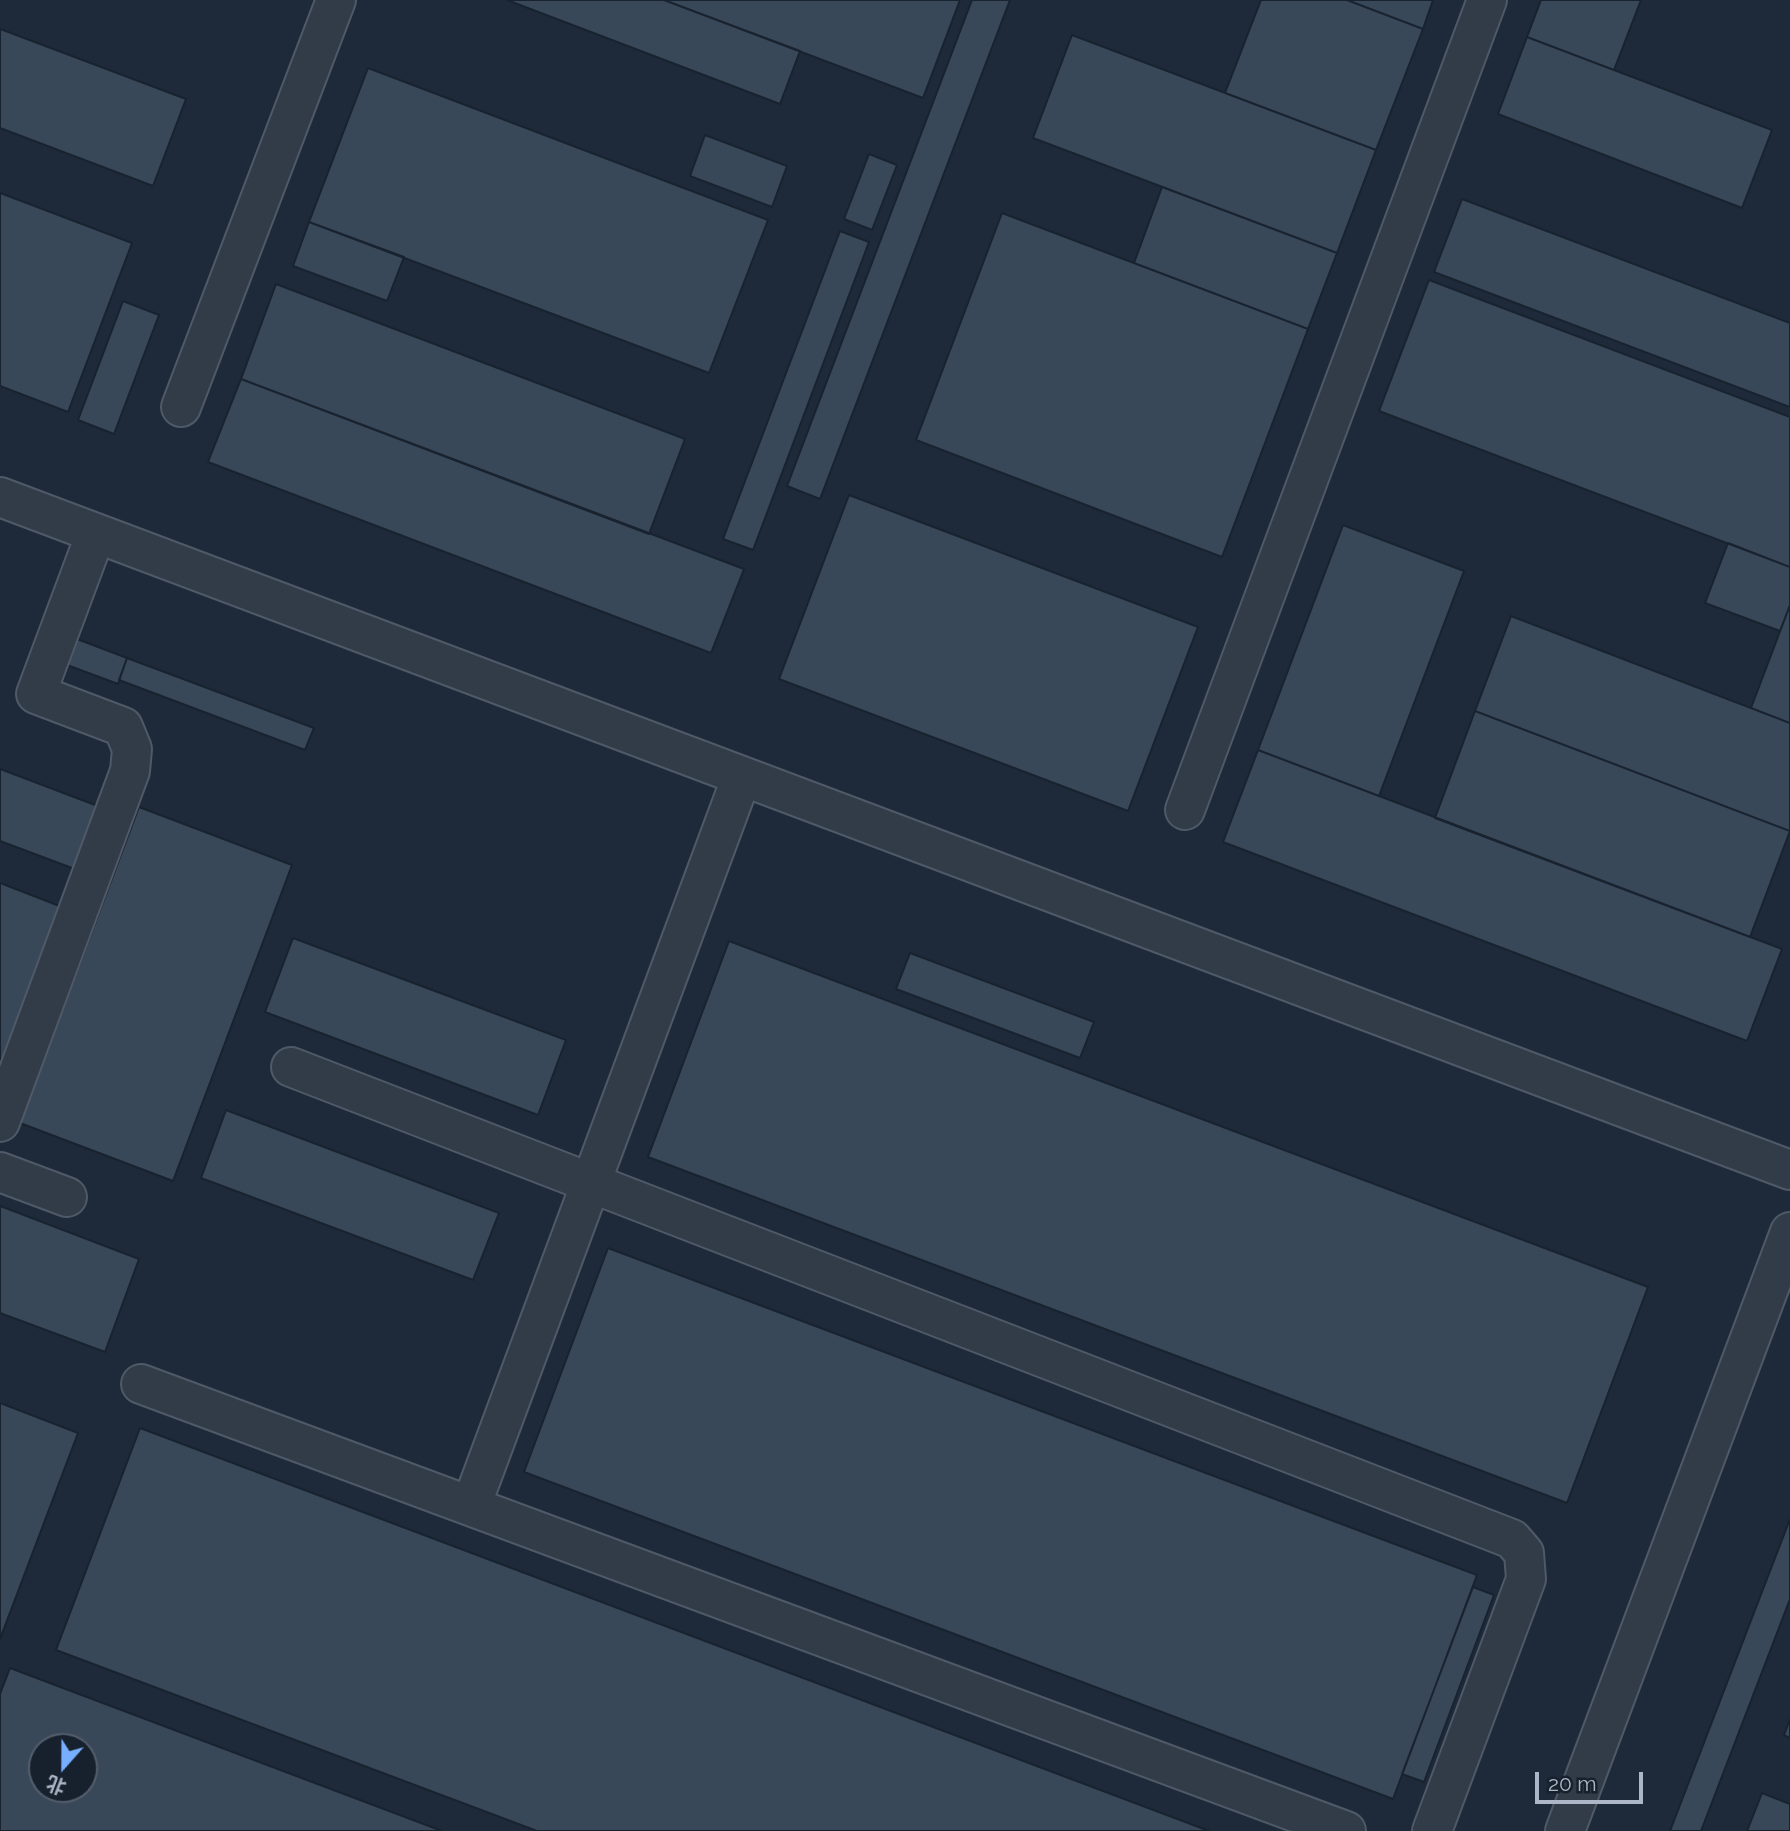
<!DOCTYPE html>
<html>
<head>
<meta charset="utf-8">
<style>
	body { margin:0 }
	#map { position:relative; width:1790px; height:1831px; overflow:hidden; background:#1e2a39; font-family:Raleway,"Noto Sans SC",sans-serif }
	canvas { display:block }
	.north { position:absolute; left:28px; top:1733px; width:70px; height:70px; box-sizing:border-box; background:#17212e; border:2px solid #535d6b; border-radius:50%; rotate:201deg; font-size:19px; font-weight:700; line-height:28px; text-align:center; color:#acb6c6 }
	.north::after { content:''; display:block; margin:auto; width:24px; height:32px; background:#78aeff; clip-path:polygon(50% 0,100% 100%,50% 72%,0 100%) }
	.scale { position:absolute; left:1535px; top:1772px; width:108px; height:32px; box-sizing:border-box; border:4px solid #acb6c6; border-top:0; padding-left:9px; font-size:21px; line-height:24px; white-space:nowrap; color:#acb6c6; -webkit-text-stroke:5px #17212e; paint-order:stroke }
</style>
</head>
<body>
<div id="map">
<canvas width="1790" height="1831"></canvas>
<div class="north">北</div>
<div class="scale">20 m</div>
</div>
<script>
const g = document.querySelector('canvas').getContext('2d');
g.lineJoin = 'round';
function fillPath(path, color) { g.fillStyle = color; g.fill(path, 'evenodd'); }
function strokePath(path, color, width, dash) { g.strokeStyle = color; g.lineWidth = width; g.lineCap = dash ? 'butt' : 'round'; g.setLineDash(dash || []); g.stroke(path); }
const building = new Path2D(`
	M507,0H664L800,51L780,104Z
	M664,0H960L923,98Z
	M972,0H1010L820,499L787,486Z
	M1261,0H1347L1423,29L1376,150L1225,93Z
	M1347,0H1433L1423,29Z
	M1541,0H1641L1614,70L1527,37Z
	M0,29L186,99L153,186L0,128Z
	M1072,35L1376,150L1337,253L1033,138Z
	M1527,37L1772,130L1742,208L1498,114Z
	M368,68L768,220L709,373L309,222Z
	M705,135L787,166L772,207L690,176Z
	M869,154L897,165L872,230L844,219Z
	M1162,187L1337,253L1308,329L1134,263Z
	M0,193L132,243L68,412L0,386Z
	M1462,199L1790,323V407L1434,272Z
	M1002,213L1308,329L1222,557L916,440Z
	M309,222L404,257L387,301L293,266Z
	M840,231L869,242L753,550L723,539Z
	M1429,280L1790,417V567L1379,411Z
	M276,284L685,439L649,534L241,379Z
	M123,301L159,315L114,434L78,420Z
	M241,379L744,569L711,653L208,462Z
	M849,495L1198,627L1128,811L779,679Z
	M1343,525L1464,571L1379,796L1258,750Z
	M1728,543L1790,567V605L1780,631L1705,603Z
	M1790,605V723L1751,708Z
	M1511,616L1790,723V831L1475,711Z
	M77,639L127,658L118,684L67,665Z
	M127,658L314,728L305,750L119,680Z
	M1475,711L1790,831L1750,937L1435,818Z
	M1258,750L1782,949L1747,1041L1223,842Z
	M0,769L103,808L80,871L0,841Z
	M139,807L292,865L173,1181L20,1123Z
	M0,883L62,907L0,1071Z
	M293,938L566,1040L538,1115L265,1012Z
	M729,941L1648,1287L1567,1503L648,1157Z
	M910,953L1094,1022L1080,1058L896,989Z
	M226,1110L499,1213L473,1280L201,1178Z
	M0,1206L139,1259L105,1352L0,1313Z
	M608,1248L1477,1575L1393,1799L524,1472Z
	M0,1403L78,1433L0,1639Z
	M140,1428L1209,1831H537L56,1650Z
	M1790,1519V1599L1701,1831H1670Z
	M1473,1587L1494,1595L1424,1782L1402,1774Z
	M10,1668L442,1831H0V1694ZM42,1747H84V1789H42Z
	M1790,1719V1738L1784,1735Z
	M1762,1793L1790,1804V1831H1747Z`);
const minor = new Path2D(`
	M181,407L336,0
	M0,497L1790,1170
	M1185,810L1487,0
	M291,1067L1512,1539L1524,1553L1526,1579L1432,1831
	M0,1122L130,771L132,749L123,727L36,694L96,533
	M0,1172L67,1197
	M141,1384L1346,1831
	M471,1506L742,776
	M1565,1831L1790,1232`);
fillPath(building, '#394859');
strokePath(building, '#192330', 2);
strokePath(minor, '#4f5967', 42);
strokePath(minor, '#323c49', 38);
</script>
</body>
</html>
